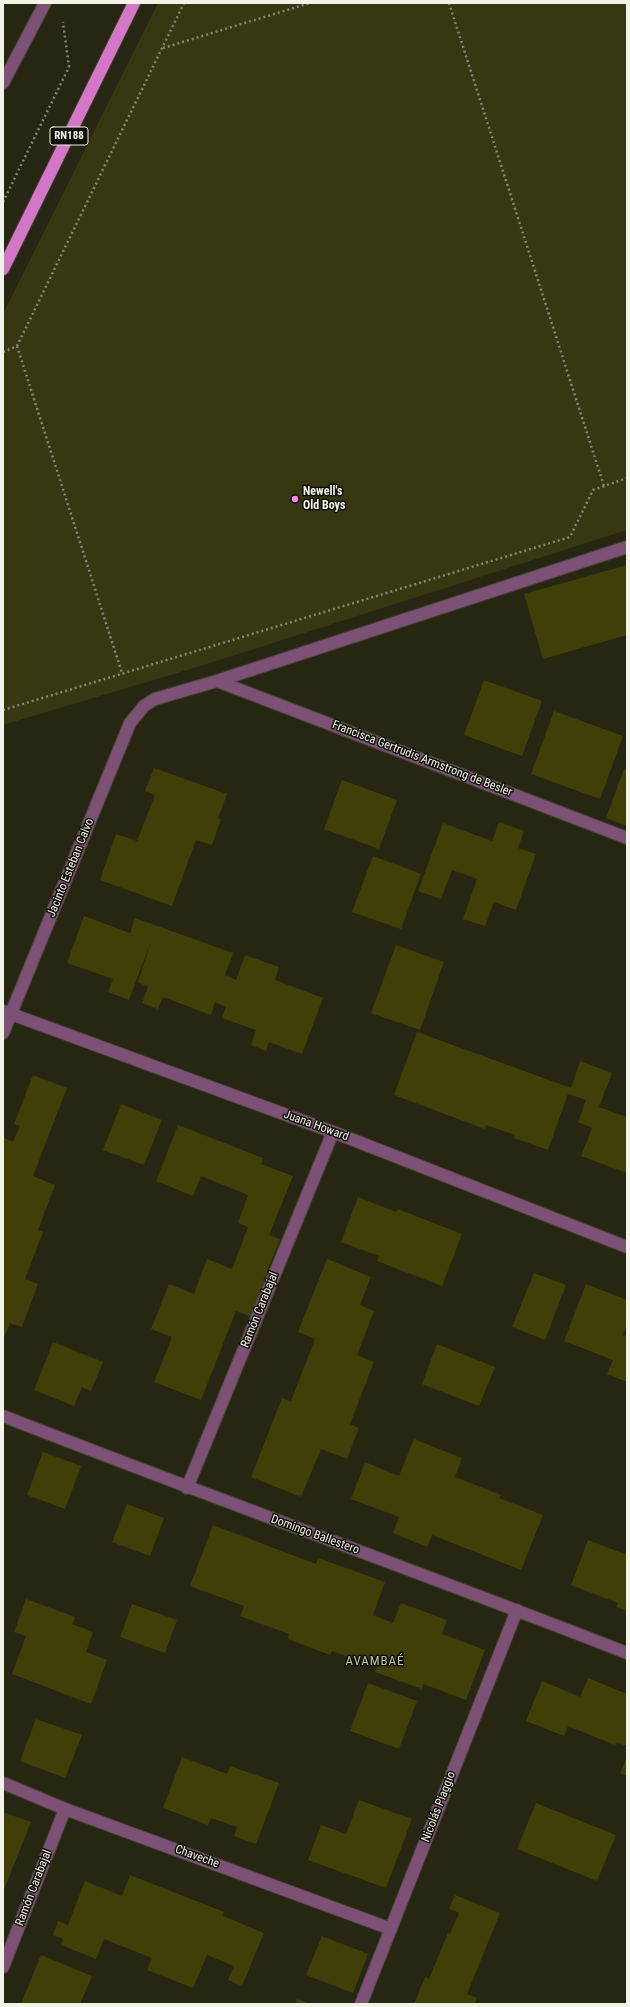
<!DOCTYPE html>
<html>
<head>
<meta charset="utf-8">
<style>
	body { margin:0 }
	#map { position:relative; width:630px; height:2007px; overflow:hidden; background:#262612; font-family:"Roboto Condensed",sans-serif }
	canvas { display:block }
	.frame { position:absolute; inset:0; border:4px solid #f3f4e7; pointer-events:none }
</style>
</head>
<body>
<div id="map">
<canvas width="630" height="2007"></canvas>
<div class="frame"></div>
</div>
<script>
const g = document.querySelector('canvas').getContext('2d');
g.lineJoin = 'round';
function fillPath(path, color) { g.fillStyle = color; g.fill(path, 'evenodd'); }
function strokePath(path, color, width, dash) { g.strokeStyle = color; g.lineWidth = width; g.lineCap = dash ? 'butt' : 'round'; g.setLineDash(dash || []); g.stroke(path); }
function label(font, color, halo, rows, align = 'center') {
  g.font = font + ' "Roboto Condensed",sans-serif'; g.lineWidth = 3; g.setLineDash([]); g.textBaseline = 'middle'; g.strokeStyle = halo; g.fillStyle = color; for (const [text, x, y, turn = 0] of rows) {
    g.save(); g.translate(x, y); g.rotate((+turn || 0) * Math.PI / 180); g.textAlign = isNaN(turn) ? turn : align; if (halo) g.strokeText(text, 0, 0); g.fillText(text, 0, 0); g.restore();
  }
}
const green = new Path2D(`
	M158,3H627V530L204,665L3,725V314Z`);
const building = new Path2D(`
	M627,565V635L543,659L524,594Z
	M484,680L542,701L522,756L464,735Z
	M554,711L623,736L600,799L531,774Z
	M154,768L227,794L218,818L221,819L212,845L196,840L172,906L100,880L116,834L137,841L155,795L145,791Z
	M624,769L627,770V826L606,818Z
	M342,780L397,800L379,849L324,829Z
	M499,822L524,831L518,848L536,854L516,910L494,902L485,926L463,919L477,879L452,870L441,899L418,891L443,823L492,841Z
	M373,856L421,874L401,929L352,912Z
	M84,916L130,933L135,918L233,953L225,975L236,980L245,955L279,967L275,980L323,998L302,1054L269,1042L266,1051L251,1045L256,1030L222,1018L226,1007L215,1002L211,1015L163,997L158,1009L142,1003L148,987L138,982L151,941L129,1000L108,992L113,979L67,963Z
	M396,945L444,962L420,1030L371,1013Z
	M417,1032L571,1088L580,1061L612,1073L599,1107L627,1117V1173L581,1156L592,1128L578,1122L586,1100L568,1094L548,1150L514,1138L515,1135L486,1125L485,1129L394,1095Z
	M33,1075L67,1088L33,1176L55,1185L38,1230L43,1232L25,1279L38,1284L22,1327L10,1323L3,1340V1137L13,1142L20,1126L14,1124Z
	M121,1104L162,1120L144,1165L103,1150Z
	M178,1125L263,1158L261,1164L293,1176L269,1235L280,1239L263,1281L266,1282L252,1317L236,1311L201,1400L154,1382L172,1337L151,1329L169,1284L194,1294L207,1259L232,1269L248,1227L238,1223L248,1195L201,1176L193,1196L156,1181Z
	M358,1197L396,1212L398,1209L462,1234L442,1286L377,1261L379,1256L341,1242Z
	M327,1259L371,1277L360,1305L374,1311L357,1355L374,1362L350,1424L359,1428L347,1459L321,1449L301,1497L251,1477L282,1398L291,1401L315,1339L298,1332Z
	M534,1273L566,1285L545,1340L512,1327Z
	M586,1284L627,1300V1325L623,1335L627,1336V1382L607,1374L613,1360L564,1341Z
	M53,1342L103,1362L91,1391L82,1387L74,1406L34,1390Z
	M437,1344L495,1367L479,1406L422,1384Z
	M414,1439L462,1458L455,1477L501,1495L499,1498L543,1515L521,1570L432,1535L427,1547L393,1533L399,1517L351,1499L365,1462L399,1476Z
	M43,1452L81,1466L65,1509L27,1495Z
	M127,1504L164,1518L150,1556L112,1542Z
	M213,1525L316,1564L318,1558L385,1582L373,1615L393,1623L401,1603L447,1620L442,1634L485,1650L466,1700L423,1684L422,1689L375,1672L377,1667L332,1651L330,1655L288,1639L289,1634L240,1616L244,1606L190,1586Z
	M588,1540L627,1555V1611L616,1607L618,1603L571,1585Z
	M26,1599L75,1617L72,1624L93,1632L86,1652L107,1660L91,1704L12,1674L26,1636L14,1632Z
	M132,1604L177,1620L165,1653L120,1637Z
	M588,1678L627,1694V1746L616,1742L615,1745L568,1726L564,1736L526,1721L542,1681L580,1697Z
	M368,1683L417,1701L399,1749L350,1731Z
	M36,1719L82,1735L65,1778L20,1761Z
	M182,1757L227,1774L230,1766L279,1783L256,1844L234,1836L237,1827L211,1818L208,1825L163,1808Z
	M627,1757V1776L620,1773Z
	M359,1800L412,1819L386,1888L308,1860L321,1825L346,1834Z
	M536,1803L616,1835L597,1881L517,1849Z
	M3,1812L31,1822L3,1892Z
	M130,1875L224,1912L223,1916L264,1933L242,1986L228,1980L234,1966L207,1955L193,1988L147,1970L152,1958L104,1939L96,1959L61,1945L63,1939L53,1935L58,1921L68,1925L85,1881L122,1896Z
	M455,1895L500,1913L467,1994L477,1998L474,2004H414L425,1977L429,1979L448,1933L450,1934L459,1913L449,1909Z
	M322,1936L368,1954L353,1993L306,1975Z
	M41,1955L92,1976L80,2004H21Z
	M297,1999L311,2004H295Z`);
const path = new Path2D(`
	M449,3L604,486
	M163,48L310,3
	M3,202L69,67L63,22
	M17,346L122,673
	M3,352L17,346L184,3
	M3,710L570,537L593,490L627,478`);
const minor = new Path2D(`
	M3,83L45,3
	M217,681L627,838
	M3,1011L333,1132L627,1247
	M3,1033L130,723L144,706L155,699L217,681L627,547
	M3,1416C210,1497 420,1572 627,1653
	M187,1488L333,1132
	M3,1783L65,1809L391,1929
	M3,1967L65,1809
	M361,2004L517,1610`);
const major = new Path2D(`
	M3,269L134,3`);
const markers = [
	[295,499,4,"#f888e9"]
];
const shields = [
	[69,136,38]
];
const shieldNames = [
	["RN188",69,136]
];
const poiNames = [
	["Newell's",303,492],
	["Old Boys",303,506]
];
const streetNames = [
	["Francisca Gertrudis Armstrong de Besler",422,759,21],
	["Jacinto Esteban Calvo",71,868,-68],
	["Juana Howard",316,1126,20],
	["Ramón Carabajal",260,1310,-68],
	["Domingo Ballestero",315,1535,20],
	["Nicolás Piaggio",439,1807,-69],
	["Chaveche",197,1857,20],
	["Ramón Carabajal",34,1888,-69]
];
const neighbourhoodNames = [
	["AVAMBAÉ",375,1662]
];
fillPath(green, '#373712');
fillPath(building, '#3f4007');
strokePath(minor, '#434330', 14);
strokePath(major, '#434330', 14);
strokePath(path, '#868676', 2.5, [2, 3]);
strokePath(minor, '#7d5076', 12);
strokePath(major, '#d577c8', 12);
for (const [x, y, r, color] of markers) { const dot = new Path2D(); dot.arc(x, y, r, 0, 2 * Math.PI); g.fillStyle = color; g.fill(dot); strokePath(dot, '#0e0f06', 1.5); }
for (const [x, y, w] of shields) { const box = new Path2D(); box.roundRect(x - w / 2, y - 9, w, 18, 3); g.fillStyle = '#0e0f06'; g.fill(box); strokePath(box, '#f3f4e7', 1); }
label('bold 11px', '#f3f4e7', null, shieldNames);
label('bold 12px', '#f3f4e7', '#0e0f06', poiNames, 'left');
label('12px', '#f3f4e7', '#0e0f06', streetNames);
g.letterSpacing = '1px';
label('13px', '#c1c3aa', '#0e0f06', neighbourhoodNames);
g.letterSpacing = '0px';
</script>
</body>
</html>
